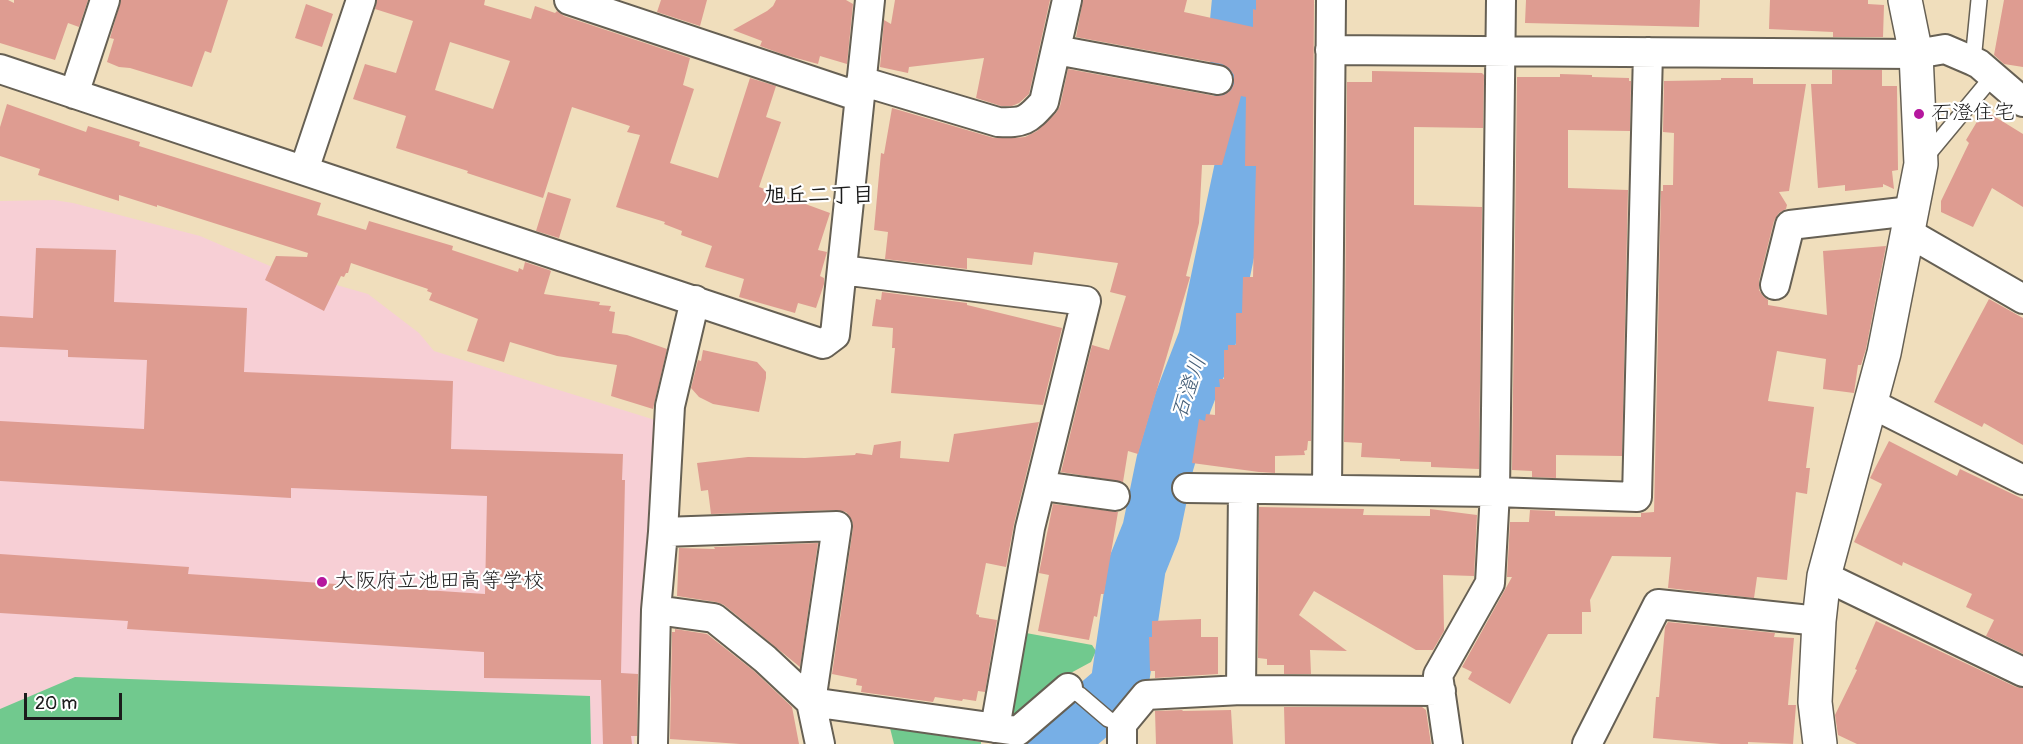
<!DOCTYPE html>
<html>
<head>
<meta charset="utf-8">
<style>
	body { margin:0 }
	#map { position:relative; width:2023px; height:744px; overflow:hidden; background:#f0debc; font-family:Pangolin,sans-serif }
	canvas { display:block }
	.scale { position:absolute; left:24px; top:693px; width:98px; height:27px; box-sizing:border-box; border:3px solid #1c1c1c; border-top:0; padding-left:8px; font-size:18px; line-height:21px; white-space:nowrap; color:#1c1c1c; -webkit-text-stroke:4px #fff; paint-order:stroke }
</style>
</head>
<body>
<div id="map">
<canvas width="2023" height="744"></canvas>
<div class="scale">20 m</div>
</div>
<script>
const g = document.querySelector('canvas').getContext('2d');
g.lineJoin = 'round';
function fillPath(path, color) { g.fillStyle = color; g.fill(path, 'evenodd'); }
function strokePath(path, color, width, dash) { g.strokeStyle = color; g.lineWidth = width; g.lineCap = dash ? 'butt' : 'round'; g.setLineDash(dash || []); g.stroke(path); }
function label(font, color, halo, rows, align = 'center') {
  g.font = font + ' Pangolin,"Klee One",sans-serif'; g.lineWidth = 4.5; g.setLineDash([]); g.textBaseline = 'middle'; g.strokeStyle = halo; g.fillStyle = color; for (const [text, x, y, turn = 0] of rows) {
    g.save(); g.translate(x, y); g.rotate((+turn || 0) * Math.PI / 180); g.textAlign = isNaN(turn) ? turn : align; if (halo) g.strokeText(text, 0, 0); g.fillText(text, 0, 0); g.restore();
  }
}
const built = new Path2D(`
	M54,200L73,203L200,236L270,266L368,294L419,333L434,351L655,420L634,744H0V201Z`);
const green = new Path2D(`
	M1026,633L1092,645L1096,651L1091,662L1067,675L1027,716L1011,713Z
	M75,677L590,696L591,744H0V709Z
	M890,728L981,742V744H894Z`);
const river = new Path2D(`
	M1054,744L1119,688L1137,566L1151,531L1165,463L1183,402L1207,340L1247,151L1244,98L1237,42L1241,0`);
const building = new Path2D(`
	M0,0H8L14,3V0H88L79,27L68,23L55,60L0,43Z
	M121,0H228L211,53L205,51L192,87L130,68L119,67L107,62L114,39L110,38Z
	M377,0H485L484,5L531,19L535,6L555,13L557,11L564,16L690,58L683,85L694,89L670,163L718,178L750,78L776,86L766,117L781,122L759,187L830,213L818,250L827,252L820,276L824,278V284L816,308L798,303L795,313L739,297L744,279L705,267L712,246L681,235L682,231L664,224L665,222L616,207L640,135L627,132L630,126L572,107L543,198L467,173L468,171L396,148L406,116L353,99L365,64L396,73L413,21L375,9ZM450,42L510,61L493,109L435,90Z
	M661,0H707L700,26L657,12Z
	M776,0H846L853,4L847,64L820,56L818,64L785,55L760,46L762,41L733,30L767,11L773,6Z
	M895,0H1050L1029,94L1019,103L1012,106H1001L976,98L984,58L909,67L908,73L880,67L884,20L891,24Z
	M1083,0H1187L1184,12L1253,27V9L1256,10V0H1314L1311,441H1308L1307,450L1304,451L1305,455L1275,456V473L1259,472L1192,463L1199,419L1205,421L1206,414L1215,415V387H1220L1219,379H1224V350H1228V345H1236V313H1242L1243,277H1253L1256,166H1245L1246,97L1241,96L1222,165H1202L1199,223L1186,276L1190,277L1138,454L1128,451L1123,482L1061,472L1092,345L1109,350L1126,296L1110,292L1118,263L1034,252L1032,265L967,258V269L885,259L888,232L874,230L881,153L884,154L892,108L994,138H1014L1025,137L1037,131L1056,113L1060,106L1068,69L1215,96L1224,95L1231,90L1234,84V75L1229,68L1222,64L1076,37Z
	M1526,0H1700L1699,27L1525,23Z
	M1770,0H1868V4L1884,5L1883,37H1833V32L1769,29Z
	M2004,0H2023V67L2004,64L1994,55Z
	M306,4L333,14L322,47L295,38Z
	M1832,70H1882V86H1897L1898,170L1892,171L1894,189L1883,184V187L1845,191V185L1818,188L1811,84H1832Z
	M1372,71L1482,73L1484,75L1483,128L1414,127V205L1482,207L1479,469L1431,467V462L1400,461V459L1361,457L1362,443L1344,442L1347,82H1372Z
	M1560,74L1592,75V77L1629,78V81H1631L1630,131L1568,130V188L1628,190L1622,456L1556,455V478L1532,477V471L1512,470L1517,77H1560Z
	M1721,78H1753V84H1806L1789,191L1779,192L1787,205L1786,209L1779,213L1774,221L1759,281V290L1763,296L1768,300V305L1827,315L1823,251L1886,246L1866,349L1861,365H1858L1854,393L1823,389L1826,359L1777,351L1768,401L1814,407L1806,468H1810L1807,494L1796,492L1787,580L1757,577L1754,598L1668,588L1671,557L1612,556L1590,600L1591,612H1582V634H1548L1510,704L1468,679L1472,672L1462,667L1512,577H1507L1510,522H1529L1530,510L1555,511V516L1641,517V513L1654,512L1661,191H1663V185H1673L1674,133L1663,132L1664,81L1721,80Z
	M7,104L86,132L88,126L140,142L139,146L321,203L317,215L366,230L369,221L453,246L452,250L518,272L519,268L523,270L525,262L549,270L551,271L544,294L600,302L599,305L611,306L609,311L615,312L612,333L627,335L667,349L653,409L611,396L617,365L557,356L510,342L504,362L467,351L478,319L429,300L432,293L427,291L428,289L351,263L348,273H346L344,277L341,276L324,311L265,280L276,256L307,257L308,253L157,205V207L119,195V201L38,175L40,169L0,156V127Z
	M1984,110L2023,134V207L1992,188L1973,227L1941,212V201L1969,143L1966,140Z
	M548,192L571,199L559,238L536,231Z
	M36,248L116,250L114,302L247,308L244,372L453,381L451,449L623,454L622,480H625L621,673L638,674L637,736H631L632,744H603L601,680L484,678V652L127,629L128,621L0,613V554L189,567L188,574L485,594L487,496L291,488V498L0,481V421L144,429L147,360L68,357V350L0,347V316L33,318Z
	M882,292L967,303V305L1062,328L1043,405L891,393L895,348H892L893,328L872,326L876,299L881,300Z
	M1989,299L2023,318V445L1984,423L1982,427L1934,402Z
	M703,350L757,362L766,372V378L759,412L713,404L699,397L691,388L698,360L701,361Z
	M1039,422L1014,524L1006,567L986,563L976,614L979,615V617L997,620L985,692L978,691L976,701L963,699L962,701L935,697L933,702L861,692L862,686L856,685L857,679L832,674L853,528L852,520L846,512L836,510L711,514L708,490L701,491L697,463L748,457L805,458L855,455L856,453L872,455L874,445L901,441L900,458L949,462L954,434Z
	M1889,441L1957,476L1960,469L2023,499V654L1986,636L1994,620L1966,607L1972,594L1903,562L1902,566L1854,542L1882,484L1870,478Z
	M1053,504L1118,512L1104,594H1101L1097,617L1094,616L1089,640L1038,631L1049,575L1039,573Z
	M1259,507L1364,509L1363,515L1430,516V509L1477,515L1474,576L1443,575L1444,631L1433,650H1416L1314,591L1299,615L1347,651L1310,650L1311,674H1284V665H1267V659L1258,658Z
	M818,543L800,667L724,605L716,602L677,596L679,548L715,549L714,547Z
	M1201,619V637H1218V674L1155,678V671H1150L1149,637H1152V621Z
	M1876,621L2016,687L2023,688V744H1857L1838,735L1835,715L1857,670L1855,669Z
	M1668,622L1775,633L1774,637L1794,638L1788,705H1796L1793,744L1748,742V744H1721L1653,738L1656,697H1659L1665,627Z
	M675,629L707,634L754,671L792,707L799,744H740L670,739L672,632H675Z
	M1284,707H1422L1426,710L1431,744H1285Z
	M1183,710L1182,711L1231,710L1233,744H1156L1155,711Z`);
const service = new Path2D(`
	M1973,61L1979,0
	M1924,159L1993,76
	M1068,688L1080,695L1108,719L1122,724`);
const minor = new Path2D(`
	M569,0L860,97
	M1056,50L1218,80
	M1330,50L1916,54L1945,49L1973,61L1979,64L2023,102
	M0,69L823,344L835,335L870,0
	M861,81L998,122C1024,123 1027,121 1044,102L1067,0
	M74,94L105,0
	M304,170L361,0
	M1907,232L2023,299
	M842,270L1086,301L1030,528L995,728
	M1775,285L1790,225L1911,211
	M1870,403L2023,480
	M1042,486L1115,496
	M1187,488L1495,492L1637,497L1648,52
	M1327,490L1331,0
	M663,532L837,526L811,702L820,744
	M1824,576L2023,672
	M656,610L714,618L765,659L811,702L1018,731L1068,688
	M1241,690L1243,489
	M653,744L656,610L663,532L670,406L695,300
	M1122,744V724L1146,695L1241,690L1441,691
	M1448,744L1438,675L1490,583L1495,492L1501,0
	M1587,744L1658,604L1819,621`);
const tertiary = new Path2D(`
	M1820,744L1815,702L1819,621L1824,576L1884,353L1921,164L1916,54L1905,0`);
const markers = [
	[1919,114,6,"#b5179e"],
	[322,582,6,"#b5179e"]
];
const poiNames = [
	["石澄住宅",1931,114],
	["大阪府立池田高等学校",334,582]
];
const neighbourhoodNames = [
	["旭丘二丁目",819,196]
];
const waterNames = [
	["石澄川",1190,388,-71]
];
fillPath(built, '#f7cfd5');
fillPath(green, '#71c98e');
strokePath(river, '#77afe6', 58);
fillPath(building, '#de9c91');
strokePath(service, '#666054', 18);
strokePath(minor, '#666054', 32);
strokePath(tertiary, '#666054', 36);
strokePath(service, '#fff', 15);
strokePath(minor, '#fff', 28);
strokePath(tertiary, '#fff', 33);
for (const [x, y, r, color] of markers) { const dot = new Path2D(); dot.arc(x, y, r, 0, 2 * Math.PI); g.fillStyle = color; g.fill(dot); strokePath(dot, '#fff', 2); }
label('21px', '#1c1c1c', '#fff', poiNames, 'left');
label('bold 22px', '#1c1c1c', '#fff', neighbourhoodNames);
label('italic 22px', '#455e77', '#fff', waterNames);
</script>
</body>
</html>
